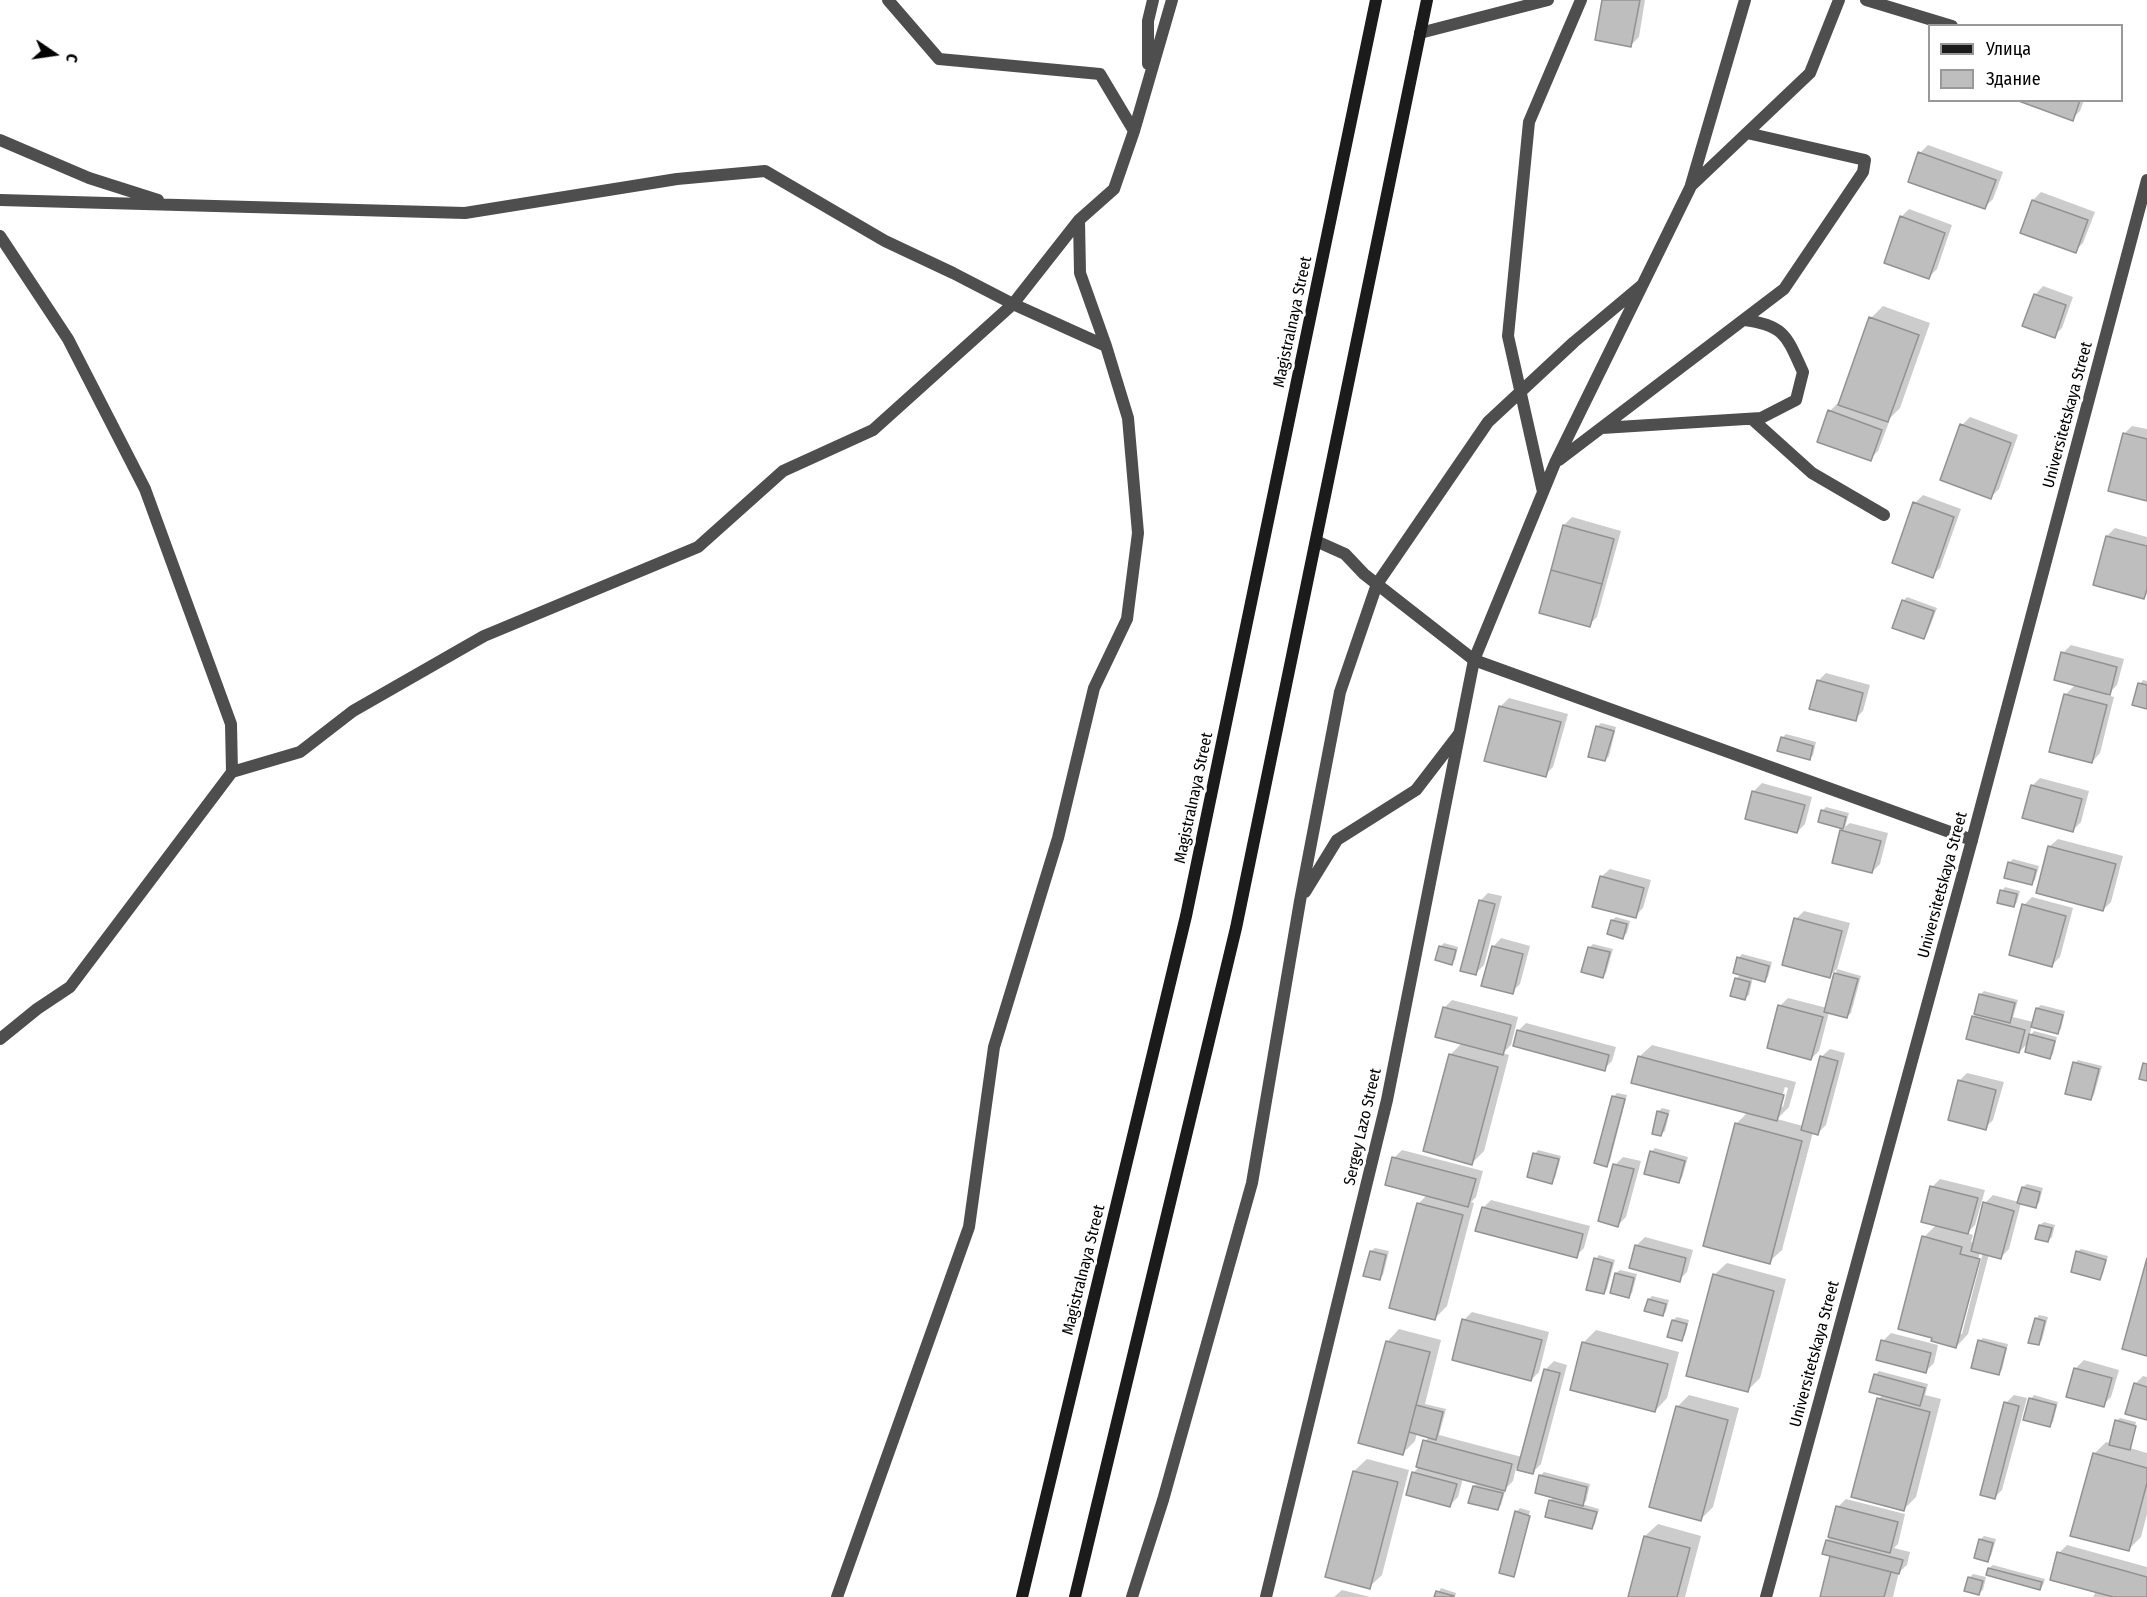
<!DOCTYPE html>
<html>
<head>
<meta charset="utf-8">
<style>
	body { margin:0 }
	#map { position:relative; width:2147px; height:1597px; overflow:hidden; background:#fff; font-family:"Fira Sans Condensed",sans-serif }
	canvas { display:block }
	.legend { position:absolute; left:1928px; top:24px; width:195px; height:78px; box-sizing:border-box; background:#fff; border:2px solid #999; margin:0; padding:8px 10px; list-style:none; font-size:18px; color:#000 }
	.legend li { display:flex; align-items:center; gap:12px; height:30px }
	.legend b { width:30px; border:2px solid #999 }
	.north { position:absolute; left:24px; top:24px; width:60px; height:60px; -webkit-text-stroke:4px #fff; paint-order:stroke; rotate:103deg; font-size:16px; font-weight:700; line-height:24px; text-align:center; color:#000 }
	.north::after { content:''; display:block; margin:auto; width:21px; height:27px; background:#000; clip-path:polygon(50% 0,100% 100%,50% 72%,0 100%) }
</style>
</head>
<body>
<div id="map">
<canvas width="2147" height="1597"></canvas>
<ul class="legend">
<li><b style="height:8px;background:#1b1b1b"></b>Улица</li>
<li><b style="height:16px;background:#bebebe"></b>Здание</li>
</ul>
<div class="north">С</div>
</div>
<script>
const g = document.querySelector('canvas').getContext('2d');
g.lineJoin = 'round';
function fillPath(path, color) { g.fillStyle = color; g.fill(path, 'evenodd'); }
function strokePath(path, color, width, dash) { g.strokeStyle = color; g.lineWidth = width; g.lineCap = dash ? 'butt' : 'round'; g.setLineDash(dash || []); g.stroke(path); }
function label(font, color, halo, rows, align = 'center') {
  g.font = font + ' "Fira Sans Condensed",sans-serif'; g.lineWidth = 6; g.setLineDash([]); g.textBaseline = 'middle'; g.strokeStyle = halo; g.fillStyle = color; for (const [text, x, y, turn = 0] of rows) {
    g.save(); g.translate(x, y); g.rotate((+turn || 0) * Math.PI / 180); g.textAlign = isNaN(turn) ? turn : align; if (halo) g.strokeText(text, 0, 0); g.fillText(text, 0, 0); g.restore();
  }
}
const shadow = new Path2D(`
	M1603,0H1645L1639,37L1631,45Z
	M2020,100H2084L2080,111L2072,119Z
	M1928,145L2003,172L1993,199L1985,207L1920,153Z
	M2041,192L2095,212L2083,243L2075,251L2033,200Z
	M1909,209L1952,225L1937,269L1929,277L1901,217Z
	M2043,286L2073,297L2062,328L2054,336L2035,295Z
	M1883,306L1930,323L1900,408L1887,421L1889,422L1878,451L1870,459L1830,411L1838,403L1840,404L1871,318Z
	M1970,417L2018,435L1999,489L1991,497L1962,425Z
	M2132,426L2147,429V500L2124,434Z
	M1923,495L1961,509L1940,568L1932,576L1915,503Z
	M1572,517L1621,531L1597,617L1589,625L1564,525Z
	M2115,528L2147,537V594L2144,597L2107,536Z
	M1907,597L1937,608L1927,634L1924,637L1903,601Z
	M2071,645L2124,659L2117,685L2107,695L2114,697L2100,753L2092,762L2066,694L2076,684L2063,653Z
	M1826,673L1870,685L1863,711L1855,719L1818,681Z
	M2143,680L2147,681V708L2140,684Z
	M1509,698L1568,714L1553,767L1545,775L1486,760L1501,706Z
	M1601,723L1616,727L1609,756L1605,760L1597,727Z
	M1786,734L1816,742L1813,755L1810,758L1782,738Z
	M2040,778L2089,791L2081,822L2073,830L2032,786Z
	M1762,783L1812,797L1805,824L1797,832L1747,818L1754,791Z
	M1826,807L1849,813L1845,827L1850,823L1888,833L1880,864L1872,872L1842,831L1845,828L1820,821L1822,811Z
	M2058,839L2123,856L2111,902L2103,910L2049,847Z
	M2013,859L2039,866L2035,880L2031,884L2009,863Z
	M1610,869L1651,880L1643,908L1635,916L1601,877Z
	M2005,887L2020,891L2017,902L2014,906L2002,891Z
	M1488,893L1502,896L1484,965L1476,973L1480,901Z
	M2032,897L2073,908L2060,957L2052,965L2024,905Z
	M1804,911L1850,923L1837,969L1861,976L1851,1013L1847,1017L1829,1012L1819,1051L1811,1059L1780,1006L1788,998L1827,1008L1837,969L1829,976L1796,919Z
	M1616,917L1630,921L1627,933L1623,937L1612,920Z
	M1501,938L1530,946L1520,984L1512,992L1493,947Z
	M1444,943L1458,947L1455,960L1451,963L1440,947Z
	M1593,944L1613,949L1606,973L1602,976L1589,948Z
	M1742,954L1772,962L1768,977L1765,980L1753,977L1749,995L1745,998L1736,979L1741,974L1739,958Z
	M1984,991L2018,1000L2013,1017L2033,1022L2037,1008L2041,1005L2065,1011L2061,1029L2057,1032L2032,1026L2029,1037L2034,1031L2057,1037L2053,1054L2050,1057L2029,1042L2019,1052L1973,1017L1977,1013L1980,995Z
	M1452,1000L1518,1017L1511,1045L1503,1053L1509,1055L1484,1151L1472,1163L1450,1055L1462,1043L1444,1008Z
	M1526,1023L1616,1047L1612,1061L1604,1069L1518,1031Z
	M1652,1045L1796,1082L1789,1107L1777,1119L1803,1126L1821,1057L1830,1049L1845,1053L1826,1125L1818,1133L1813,1132L1782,1250L1769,1262L1736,1124L1748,1112L1639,1057ZM1785,1087L1788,1088L1783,1107H1779Z
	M2078,1060L2102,1066L2094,1095L2091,1098L2075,1063Z
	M1967,1073L2004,1082L1993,1120L1985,1128L1959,1081Z
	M1617,1093L1627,1095L1610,1161L1606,1165L1614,1096Z
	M1662,1108L1670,1110L1665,1131L1661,1134L1653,1133L1659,1111Z
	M1655,1148L1688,1157L1682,1178L1678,1182L1651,1152Z
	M1402,1150L1483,1171L1476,1197L1471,1202L1474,1203L1447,1306L1435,1318L1418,1204L1428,1194L1394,1158Z
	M1538,1150L1561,1156L1555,1178L1551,1182L1535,1154Z
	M1623,1157L1641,1161L1626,1217L1618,1225L1615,1165Z
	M1940,1179L1985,1190L1975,1225L1967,1233L1973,1235L1971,1242L1974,1243L1985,1203L1993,1195L2019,1202L2023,1187L2027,1184L2043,1188L2039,1203L2035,1206L2021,1203L2009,1249L2001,1257L1989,1254L1968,1334L1956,1347L1924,1237L1936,1225L1932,1187ZM1980,1252H1983L1962,1334H1959Z
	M1491,1200L1590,1226L1584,1248L1576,1256L1483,1208Z
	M2044,1222L2055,1225L2052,1237L2048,1241L2040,1225Z
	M1645,1237L1693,1250L1687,1272L1679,1280L1631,1267L1637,1245Z
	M1375,1248L1389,1251L1383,1275L1379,1278L1371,1251Z
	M2081,1249L2108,1256L2103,1274L2100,1278L2077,1252Z
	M1599,1255L1615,1260L1607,1289L1604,1293L1596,1259Z
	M1727,1263L1786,1279L1760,1378L1747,1391L1714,1275Z
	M1620,1270L1637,1274L1632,1293L1628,1297L1611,1292L1616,1273Z
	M1652,1296L1669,1300L1666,1311L1663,1315L1649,1299Z
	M1472,1312L1549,1332L1539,1372L1531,1380L1464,1320Z
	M2039,1315L2048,1317L2042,1340L2038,1344L2036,1319Z
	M1677,1317L1689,1320L1685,1335L1682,1339L1673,1320Z
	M1399,1329L1441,1340L1425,1404L1446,1409L1439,1435L1522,1457L1546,1369L1554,1361L1567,1365L1541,1464L1533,1472L1516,1468L1513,1481L1506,1488L1501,1505L1497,1509L1474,1486L1478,1482L1463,1478L1458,1497L1450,1505L1413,1473L1418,1468L1425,1441L1430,1436L1417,1433L1415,1441L1403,1453L1387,1342Z
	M1596,1330L1679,1352L1667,1398L1655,1411L1572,1389L1584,1342Z
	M1891,1333L1938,1345L1934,1363L1926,1371L1883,1341Z
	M1983,1338L2008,1344L2002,1370L1998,1373L1980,1341Z
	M2084,1360L2119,1370L2111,1397L2103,1405L2076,1368Z
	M1879,1371L1928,1384L1925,1395L1941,1399L1916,1497L1903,1510L1879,1399L1883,1394L1875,1375Z
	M2143,1376L2147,1377V1418L2135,1384Z
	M1689,1395L1739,1408L1713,1507L1701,1519L1677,1407Z
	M2014,1395L2027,1398L2002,1490L1994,1498L2006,1403Z
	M2034,1395L2058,1402L2053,1422L2049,1426L2031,1399Z
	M2120,1418L2136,1422L2130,1448L2147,1453V1514L2141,1537L2128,1550L2094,1454L2106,1442L2111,1443L2116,1421Z
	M1367,1459L1409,1470L1382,1575L1369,1587L1354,1471Z
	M1544,1472L1590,1484L1586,1501L1582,1504L1599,1509L1595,1524L1592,1527L1550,1500L1554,1497L1536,1492L1541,1475Z
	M1846,1499L1905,1514L1898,1544L1894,1548L1910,1552L1907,1565L1899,1572L1893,1597H1821L1832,1555L1824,1553L1827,1540L1831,1536L1838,1507Z
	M1520,1508L1530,1511L1514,1573H1516L1514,1575L1501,1572L1516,1512Z
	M1658,1524L1701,1536L1685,1597H1629L1645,1536Z
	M1984,1536L1996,1539L1991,1556L1988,1560L1980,1540Z
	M2067,1545L2147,1567V1597H2093L2096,1591L2059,1553Z
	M1993,1565L2045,1579L2043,1585L2040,1589L1989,1568Z
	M1973,1574L1986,1577L1983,1590L1979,1593L1966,1590L1970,1577Z
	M1441,1588L1456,1593L1455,1597H1436Z
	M1342,1590L1370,1597H1334Z`);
const building = new Path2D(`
	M1602,0H1640L1631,47L1595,40Z
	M2016,100H2080L2073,121Z
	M1918,152L1996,180L1985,209L1908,182Z
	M2032,200L2088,220L2076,253L2020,233Z
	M1900,216L1945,233L1929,279L1884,263Z
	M2034,294L2066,305L2055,338L2022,326Z
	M1869,317L1919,335L1888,422L1838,405Z
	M1828,410L1882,430L1871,461L1817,442Z
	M1960,424L2011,443L1991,499L1940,480Z
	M2123,433L2147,439V501L2108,491Z
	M1913,502L1954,517L1933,578L1892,563Z
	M1563,525L1614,539L1602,584L1551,570Z
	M2106,536L2147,546V589L2144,599L2093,585Z
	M1551,570L1602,584L1590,627L1539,613Z
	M1902,600L1934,611L1924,639L1892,628Z
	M2061,652L2117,667L2110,695L2054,680Z
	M1817,680L1863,693L1856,721L1809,709Z
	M2138,683L2147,685V709L2132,705Z
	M2064,694L2107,705L2092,763L2049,752Z
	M1499,706L1561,722L1546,777L1484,761Z
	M1596,726L1614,731L1605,761L1588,757Z
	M1781,737L1813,746L1810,760L1777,751Z
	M2031,785L2082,799L2073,832L2022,818Z
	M1752,791L1805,805L1797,833L1745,819Z
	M1821,810L1846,817L1843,829L1818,822Z
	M1840,830L1881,841L1872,873L1832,863Z
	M2048,846L2116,864L2103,911L2036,893Z
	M2008,862L2036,870L2032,885L2004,878Z
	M1600,876L1644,888L1636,918L1592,907Z
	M2000,890L2017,894L2014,907L1997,903Z
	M1479,900L1495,904L1476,975L1460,971Z
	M2022,904L2066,916L2052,967L2009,955Z
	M1794,918L1842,931L1830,978L1782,965Z
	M1611,920L1627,924L1623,939L1607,934Z
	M1439,946L1456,950L1452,965L1435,960Z
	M1492,946L1523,954L1513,994L1481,986Z
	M1588,947L1610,952L1603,978L1581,972Z
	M1737,957L1769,966L1765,982L1733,973Z
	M1834,973L1858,979L1847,1018L1824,1012Z
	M1735,978L1750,982L1745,1000L1730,996Z
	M1979,994L2015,1003L2010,1023L1974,1014Z
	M1778,1005L1823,1017L1811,1060L1767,1048Z
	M1443,1007L1511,1025L1503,1055L1435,1037Z
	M2036,1008L2063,1015L2058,1034L2031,1027Z
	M1972,1016L2025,1030L2019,1053L1966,1039Z
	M1517,1030L1609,1055L1605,1071L1513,1046Z
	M2029,1034L2055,1041L2050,1059L2025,1052Z
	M1449,1054L1498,1067L1472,1165L1423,1151Z
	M1638,1056L1784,1095L1777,1121L1631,1083Z
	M1820,1056L1838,1061L1818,1135L1801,1130Z
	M2073,1062L2099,1069L2091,1100L2065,1094Z
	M2143,1063L2147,1064V1081L2139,1079Z
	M1958,1080L1996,1090L1986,1130L1948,1120Z
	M1612,1096L1625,1099L1607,1167L1594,1163Z
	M1657,1111L1668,1114L1661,1136L1652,1134Z
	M1735,1123L1802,1141L1770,1264L1703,1246Z
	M1650,1151L1685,1161L1679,1183L1644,1174Z
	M1533,1153L1559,1159L1552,1184L1527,1177Z
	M1392,1157L1476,1179L1468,1207L1385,1185Z
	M1613,1164L1634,1169L1618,1227L1598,1221Z
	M1930,1186L1978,1198L1968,1234L1921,1222Z
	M2022,1187L2040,1192L2036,1208L2017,1203Z
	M1983,1202L2014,1211L2001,1259L1971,1251Z
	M1417,1203L1463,1215L1435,1320L1389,1308Z
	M1482,1207L1583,1234L1577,1258L1475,1231Z
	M2039,1225L2052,1228L2048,1242L2035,1239Z
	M1922,1236L1962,1247L1960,1254L1980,1259L1956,1348L1931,1341L1932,1338L1898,1329Z
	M1635,1245L1686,1258L1680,1282L1629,1268Z
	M1370,1251L1386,1255L1380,1280L1363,1276Z
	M2076,1251L2106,1260L2100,1280L2071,1272Z
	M1594,1258L1612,1263L1604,1294L1586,1290Z
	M2147,1258V1356L2122,1349Z
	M1615,1273L1634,1278L1629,1298L1610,1293Z
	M1713,1274L1774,1291L1748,1392L1686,1376Z
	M1648,1299L1666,1304L1663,1316L1644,1311Z
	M2035,1318L2045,1321L2039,1345L2028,1343Z
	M1462,1319L1542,1340L1531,1381L1452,1360Z
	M1672,1320L1687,1324L1682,1341L1667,1337Z
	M1881,1340L1931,1353L1926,1373L1876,1360Z
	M1978,1340L2006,1348L1999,1375L1971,1368Z
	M1386,1341L1430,1352L1403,1455L1358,1443Z
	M1582,1342L1668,1364L1655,1412L1570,1390Z
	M2074,1368L2112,1378L2104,1407L2066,1397Z
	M1544,1369L1560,1373L1533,1474L1517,1470Z
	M1874,1374L1925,1388L1920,1406L1869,1392Z
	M2134,1383L2147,1387V1420L2125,1414Z
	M1877,1398L1930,1412L1904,1511L1851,1497Z
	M2029,1398L2056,1405L2050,1427L2023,1420Z
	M2004,1402L2019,1406L1995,1499L1980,1495Z
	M1416,1405L1443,1412L1436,1440L1409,1432Z
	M1676,1406L1728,1420L1701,1521L1649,1507Z
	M2115,1420L2136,1426L2130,1450L2109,1445Z
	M1423,1440L1512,1464L1505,1491L1416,1467Z
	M2093,1453L2147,1468V1483L2129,1551L2070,1536Z
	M1353,1471L1398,1482L1370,1589L1325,1577Z
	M1412,1472L1457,1484L1450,1507L1406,1495Z
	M1539,1475L1587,1487L1583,1506L1535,1493Z
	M1473,1486L1503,1493L1498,1510L1468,1503Z
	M1549,1500L1597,1512L1592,1529L1545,1517Z
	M1836,1506L1898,1522L1890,1553L1828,1537Z
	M1515,1511L1530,1516L1514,1577L1499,1573Z
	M1644,1536L1690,1548L1677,1597H1628Z
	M1979,1539L1993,1543L1988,1562L1974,1558Z
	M1826,1540L1903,1560L1899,1574L1822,1554Z
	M2057,1552L2147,1577V1597H2113L2050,1580Z
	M1830,1556L1891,1572L1884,1597H1820Z
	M1988,1568L2042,1582L2040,1590L1986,1575Z
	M1968,1577L1983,1581L1979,1595L1964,1591Z
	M1436,1591L1454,1596L1453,1597H1434Z`);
const service = new Path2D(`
	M888,0L939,59L1100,74L1134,131
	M1866,0L1952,26
	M1420,33L1548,0
	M1148,64V21L1153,0
	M0,140L89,178L158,200
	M1691,185L1745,0
	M0,200L465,213L677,179L765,171L885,241L953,273L1013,304L1106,346
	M0,236L68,339L145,489L231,724L232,772
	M1752,419L1812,473L1884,515
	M1602,428L1761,418L1796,400L1803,372C1787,337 1785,325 1744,320
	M1559,460L1784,289L1863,172L1865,160L1747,133
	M1543,492L1508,336L1529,122L1581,0
	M1316,541L1345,554L1364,574L1474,660L1972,840
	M1474,660L1555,463L1691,186L1810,73L1839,0
	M1305,892L1337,840L1416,790L1459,734
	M0,1039L37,1009L70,987L232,772L300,752L353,711L484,636L698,547L783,471L873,430L1013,304L1079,220L1114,189L1134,131L1172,0
	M837,1597L969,1227L994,1047L1058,838L1094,688L1127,619L1138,533L1128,418L1106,346L1080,273L1079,220
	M1132,1597L1163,1500L1252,1183L1300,901L1340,692L1377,584L1488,422L1574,342L1642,285`);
const minor = new Path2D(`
	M1266,1597L1387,1100L1474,660
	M1766,1597L1972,840L2147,180`);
const secondary = new Path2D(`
	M1022,1597L1186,916L1376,0
	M1075,1597L1236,928L1427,0`);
const streetNames = [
	["Magistralnaya Street",1293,322,-78],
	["Universitetskaya Street",2068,415,-75],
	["Magistralnaya Street",1194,798,-78],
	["Universitetskaya Street",1943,885,-75],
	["Sergey Lazo Street",1363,1127,-77],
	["Magistralnaya Street",1084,1270,-76],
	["Universitetskaya Street",1815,1354,-75]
];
fillPath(shadow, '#0003');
fillPath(building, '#bebebe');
strokePath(building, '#929292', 1.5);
strokePath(service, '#4e4e4e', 12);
strokePath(minor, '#4e4e4e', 12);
strokePath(secondary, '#1b1b1b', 12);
label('16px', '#000', '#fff', streetNames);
</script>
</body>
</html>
